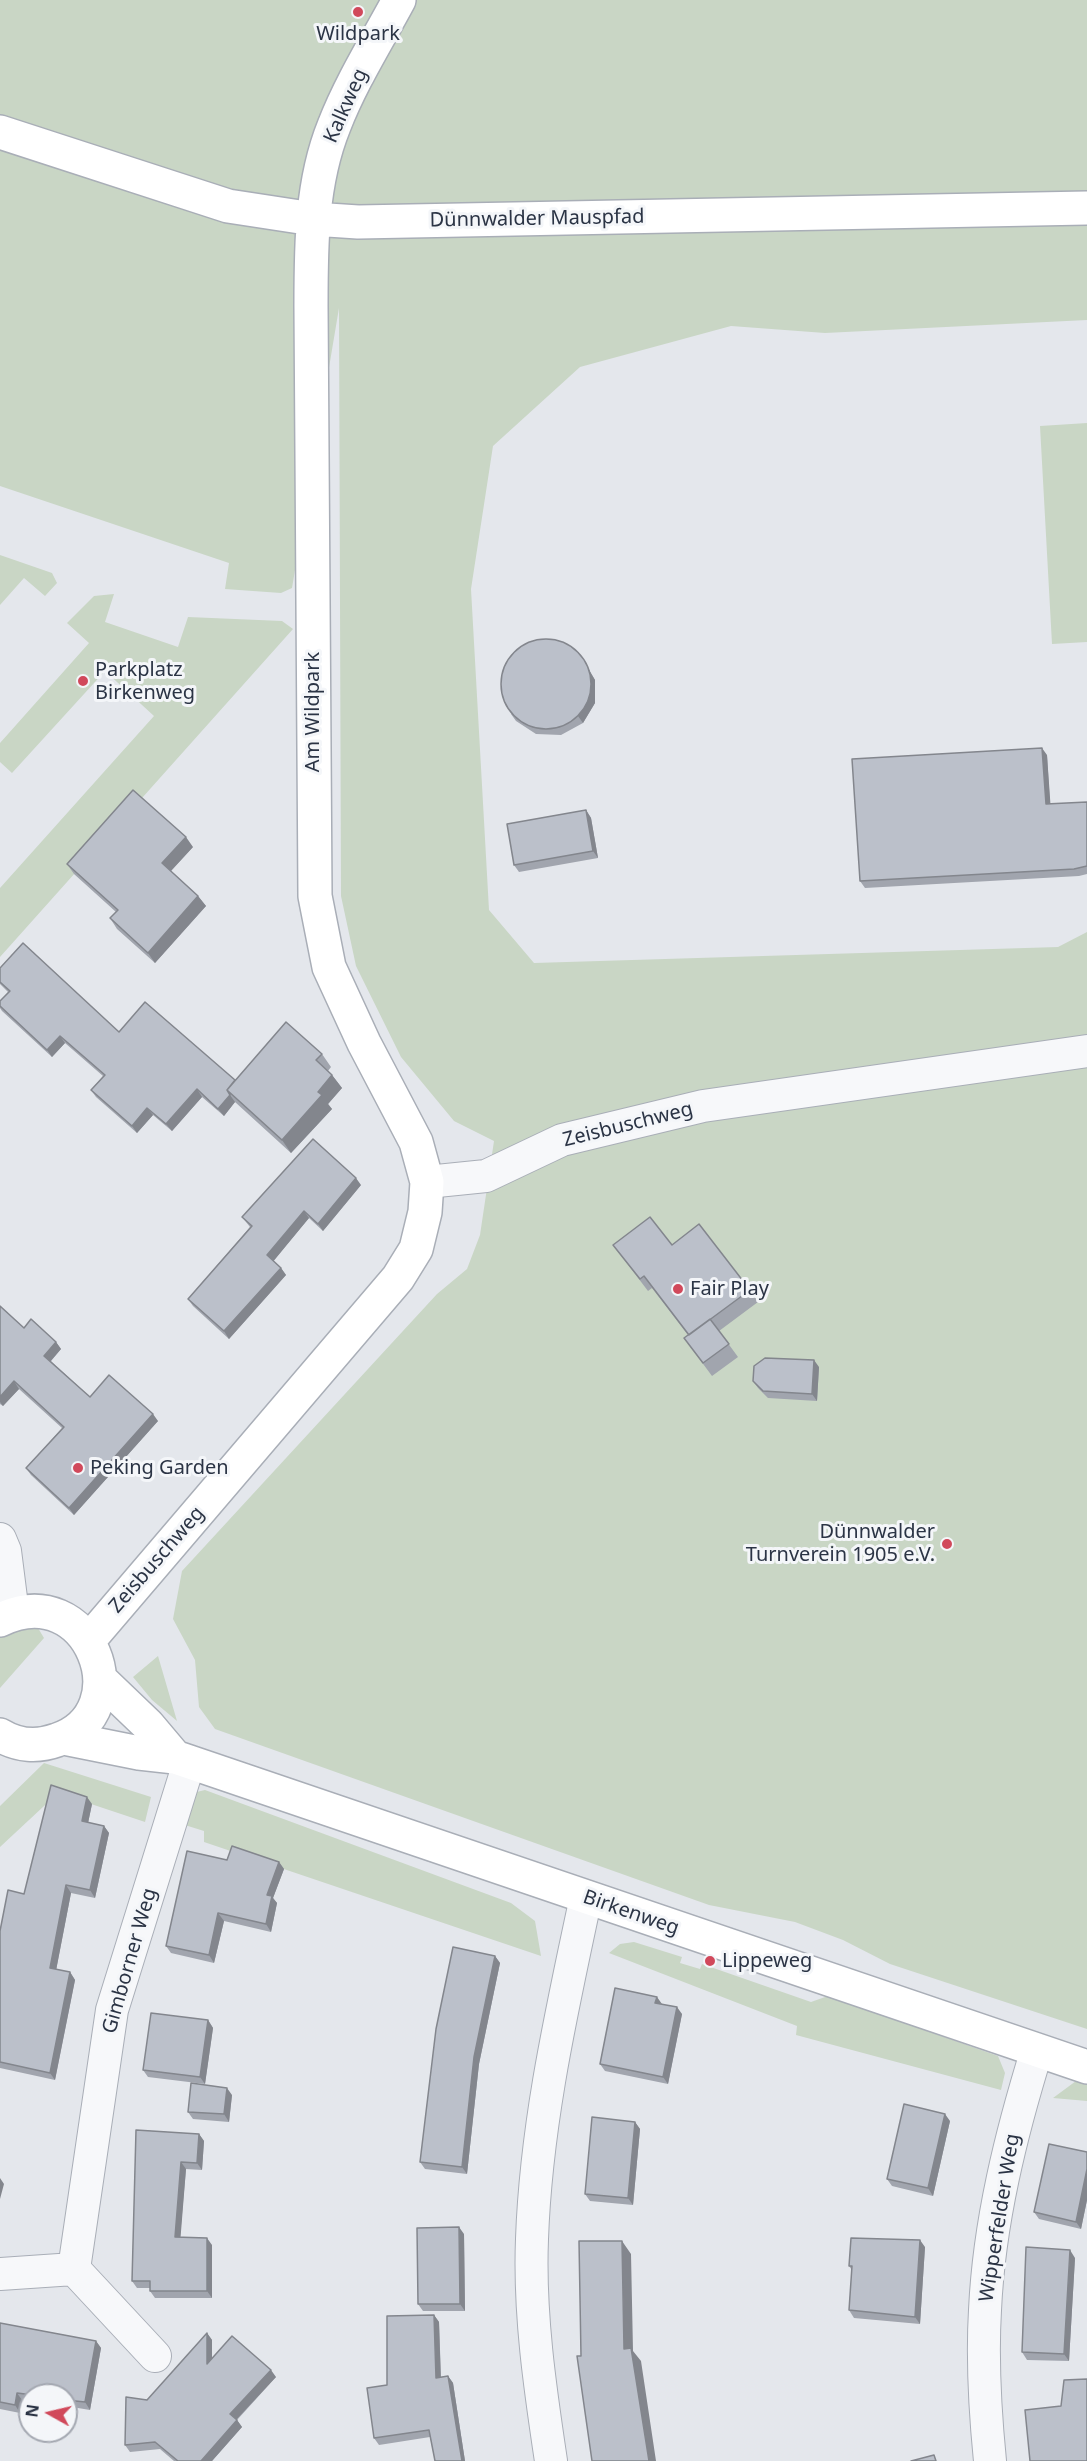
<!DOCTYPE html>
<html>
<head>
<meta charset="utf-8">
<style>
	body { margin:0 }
	#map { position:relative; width:1087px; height:2461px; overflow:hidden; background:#e4e7ec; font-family:"Noto Sans",sans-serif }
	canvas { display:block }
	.north { position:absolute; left:18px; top:2383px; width:60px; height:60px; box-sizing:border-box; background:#f4f6f9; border:2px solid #a4a8b1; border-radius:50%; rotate:278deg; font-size:16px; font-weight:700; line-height:24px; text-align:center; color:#2b3445 }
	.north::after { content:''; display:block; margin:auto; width:21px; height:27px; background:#d1495b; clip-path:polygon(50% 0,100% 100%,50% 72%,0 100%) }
</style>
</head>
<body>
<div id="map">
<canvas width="1087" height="2461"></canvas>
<div class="north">N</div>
</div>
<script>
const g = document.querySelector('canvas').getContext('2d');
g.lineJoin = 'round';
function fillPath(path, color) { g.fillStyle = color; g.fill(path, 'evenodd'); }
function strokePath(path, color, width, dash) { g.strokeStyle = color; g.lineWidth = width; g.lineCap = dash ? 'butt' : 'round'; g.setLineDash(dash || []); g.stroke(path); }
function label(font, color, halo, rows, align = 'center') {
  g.font = font + ' "Noto Sans",sans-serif'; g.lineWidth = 6; g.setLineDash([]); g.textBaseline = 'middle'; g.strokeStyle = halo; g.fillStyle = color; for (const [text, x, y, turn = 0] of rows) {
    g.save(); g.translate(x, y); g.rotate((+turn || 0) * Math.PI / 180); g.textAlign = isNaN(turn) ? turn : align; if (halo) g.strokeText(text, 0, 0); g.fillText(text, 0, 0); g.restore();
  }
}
const green = new Path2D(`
	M0,0H1087V320L825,333L731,326L580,367L493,446L471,589L489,910L534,963L1058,947L1087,932V2029L890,1964L843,1940L795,1922L709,1905L215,1729L199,1707L195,1660L173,1619L182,1571L437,1294L467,1269L480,1235L494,1141L454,1121L401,1057L356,966L341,896L339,308L292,588L281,593L225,589L229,563L0,486Z
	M1087,423V642L1052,644L1040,426Z
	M0,555L52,573L57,583L45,596L24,578L0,605Z
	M114,594L105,622L178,647L188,617L282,621L293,629L0,957V888L154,716L105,671L12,773L0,762V743L89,643L67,623L94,596Z
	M0,1565L44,1638L0,1688Z
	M158,1656L177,1721L152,1700L133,1677Z
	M44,1763L151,1797L145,1822L58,1793L0,1847V1806Z
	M205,1790L511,1903L535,1921L541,1956L204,1842V1831L172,1821L180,1796Z
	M634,1942L682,1957L680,1963L700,1969L702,1964L811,2002L828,1996L998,2056L1005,2073L1001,2090L796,2035L797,2026L609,1953L620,1944Z
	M1076,2081L1087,2085V2101L1053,2098Z`);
const street = new Path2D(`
	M427,1182L486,1176L562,1140L703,1106L1087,1051
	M0,1539L5,1551L13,1614
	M74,2269L112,2010L189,1763
	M0,2274L74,2269L155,2356
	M551,2461C540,2388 529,2313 532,2239C536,2123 562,2010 586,1897
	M990,2461C985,2411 982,2361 985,2310C989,2222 1011,2134 1037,2050`);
const secondary = new Path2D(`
	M0,132L228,206L313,219L358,222L1087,208
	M0,1620C90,1576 141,1712 57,1740C38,1747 18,1746 0,1735
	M89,1640L398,1278L416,1249L425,1212L427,1182L416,1142L364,1043L329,967L315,896L311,306C311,246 311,183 334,126C351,82 377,41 399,0
	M101,1680L148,1725L175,1757
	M64,1738L139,1753L175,1757L1087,2067`);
const wall = new Path2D(`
	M583,659L595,680V703L583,723L561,735L536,734L516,721L511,714Z
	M1047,755L1050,804L1087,802V874L1079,876L865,888L860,881Z
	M586,810L591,818L598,858L519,872L514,865Z
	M193,847L171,871L198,896L206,906L155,963L117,929L110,918L116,912L74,874L67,864Z
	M0,968L119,1032L235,1080L322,1054L331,1067L328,1071L332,1075L342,1088L328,1104L332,1109L291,1153L235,1102L224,1116L202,1097L172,1131L153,1115L137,1133L96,1097L91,1090L103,1076L65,1043L52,1057L2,1011L0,1008V1001L8,992L0,984Z
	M361,1185L323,1231L309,1218L273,1261L281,1268L286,1275L229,1339L193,1306L188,1299L250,1227L242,1217Z
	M613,1245H672L750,1290L758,1302L719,1331L738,1357L712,1376L684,1338L688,1335L652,1288L648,1291Z
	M0,1306L24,1328L56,1342L61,1349L51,1361L90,1397L158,1421L74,1515L31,1475L26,1468L62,1428L19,1389L3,1406L0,1404Z
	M819,1367L817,1401L768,1398L758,1388L753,1381Z
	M92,1804L88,1823L104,1826L109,1833L95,1898L71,1893L56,1970L70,1972L75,1980L55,2080L0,2068V1931L24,1894Z
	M227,1860L279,1862L284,1869L273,1898L277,1903L271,1932L224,1921L214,1963L171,1953L166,1946Z
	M495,1956L500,1963L479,2064L467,2174L425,2169L420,2162Z
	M662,2004L682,2014L668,2084L605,2071L600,2064Z
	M208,2020L213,2028L205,2084L148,2077L143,2070Z
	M232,2095L229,2122L193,2119L188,2112Z
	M950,2121L933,2196L892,2186L887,2179Z
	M635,2122L640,2129L633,2205L590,2201L585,2194Z
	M136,2130L199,2134L204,2141L202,2170L186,2169L180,2237L212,2245V2298H155L150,2291V2288H137L132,2281Z
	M1087,2152V2200L1081,2229L1039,2219L1034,2212Z
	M464,2234L465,2311H423L418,2304Z
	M925,2247L920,2324L854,2318L849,2310L852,2270L849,2266Z
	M1075,2258L1069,2361L1027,2360L1022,2352Z
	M434,2315L439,2322L441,2377L448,2376L453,2383L465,2461H435L430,2437L379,2445L374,2438L387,2385Z
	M0,2323L96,2341L101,2348L90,2410L66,2406V2395H30V2401L22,2400L20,2413L0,2409Z
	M207,2333L212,2340V2358L276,2377L237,2420L242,2427L212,2461H174L160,2449L130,2452L125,2445L147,2400Z`);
const shadedWall = new Path2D(`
	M578,652L595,680V703L583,723L578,716Z
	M1042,748L1047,755L1051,812L1046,804Z
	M586,810L591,818L598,858L593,851Z
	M186,837L193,847L169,873L162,863Z
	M198,896L206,906L155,963L148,953Z
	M60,1036L65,1043L52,1057L47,1050Z
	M332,1075L342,1088L328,1104L332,1109L291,1153L282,1140L318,1092Z
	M197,1089L202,1097L172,1131L166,1124Z
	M230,1095L235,1102L224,1116L218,1109Z
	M147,1108L153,1115L137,1133L132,1126Z
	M356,1178L361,1185L323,1231L318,1224Z
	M304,1211L309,1218L272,1263L267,1255Z
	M281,1268L286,1275L229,1339L224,1331Z
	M56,1342L61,1349L49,1363L44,1356Z
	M814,1360L819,1367L817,1401L812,1394Z
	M14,1381L19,1389L3,1406L0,1402V1397Z
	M153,1414L158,1421L74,1515L69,1508Z
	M87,1797L92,1804L87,1828L82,1821Z
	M104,1826L109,1833L95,1898L90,1890Z
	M279,1862L284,1869L273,1898L277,1903L271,1932L266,1924L267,1895Z
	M66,1885L71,1893L55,1976L50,1968Z
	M218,1913L224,1921L214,1963L209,1955Z
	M495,1956L500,1963L479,2064L467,2174L462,2167L474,2057Z
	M70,1972L75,1980L55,2080L50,2073Z
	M657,1997L662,2004L655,2003Z
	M677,2007L682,2014L668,2084L663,2077Z
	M208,2020L213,2028L205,2084L200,2077Z
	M227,2088L232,2095L229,2122L224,2114Z
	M945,2114L950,2121L933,2196L928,2188Z
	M635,2122L640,2129L633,2205L628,2198Z
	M199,2134L204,2141L202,2170L197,2163Z
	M181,2162L186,2169L180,2244L175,2237Z
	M1087,2169V2200L1081,2229L1076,2222Z
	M0,2178L4,2184L0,2199Z
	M459,2227L464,2234L465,2311L460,2304Z
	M207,2238L212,2245V2298L207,2291Z
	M920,2240L925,2247L920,2324L915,2317Z
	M622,2241L631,2254L633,2351L641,2361L656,2461H649L624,2349Z
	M1070,2250L1075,2258L1069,2361L1064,2354Z
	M434,2315L439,2322L441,2385L436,2378Z
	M207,2333L212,2340V2371L207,2364Z
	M96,2341L101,2348L90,2410L85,2402Z
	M271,2370L276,2377L235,2421L230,2414Z
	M448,2376L453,2383L465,2461H462Z
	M17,2393L22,2400L20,2413L15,2405Z
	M237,2420L242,2427L212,2461H201Z`);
const building = new Path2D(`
	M501 684a45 45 0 1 1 90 0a45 45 0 1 1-90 0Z
	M1042,748L1046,804L1087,802V866L1074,869L860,881L852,759Z
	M133,790L186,837L162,863L198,896L148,953L110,918L118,910L67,864Z
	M586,810L593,851L514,865L507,824Z
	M23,943L119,1032L145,1002L235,1080L227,1090L230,1095L218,1109L197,1089L166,1124L147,1108L132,1126L91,1090L105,1075L60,1036L47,1050L0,1006V1001L10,991L0,982V968Z
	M286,1022L322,1054L316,1060L332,1075L318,1092L322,1095L282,1140L227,1090Z
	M313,1139L356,1178L318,1224L304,1211L267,1255L281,1268L224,1331L188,1299L252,1226L242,1217Z
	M650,1217L672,1245L699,1224L750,1290L689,1335L644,1276L640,1279L613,1245Z
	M0,1306L24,1328L31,1319L56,1342L44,1356L90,1397L109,1375L153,1414L69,1508L26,1468L64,1427L14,1381L0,1397Z
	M710,1319L729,1344L703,1363L684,1338Z
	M765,1358L814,1360L812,1394L763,1391L753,1381L754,1366Z
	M51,1785L87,1797L82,1821L104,1826L90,1890L66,1885L50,1968L70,1972L50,2073L0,2062V1931L8,1890L24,1894Z
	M232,1846L279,1862L267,1895L272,1896L266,1924L218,1913L209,1955L166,1946L187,1851L227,1860Z
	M453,1947L495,1956L474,2057L462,2167L420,2162L436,2029Z
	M615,1988L657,1997L655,2003L677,2007L663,2077L600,2064Z
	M151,2013L208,2020L200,2077L143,2070Z
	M191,2083L227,2088L224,2114L188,2112Z
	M904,2104L945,2114L928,2188L887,2179Z
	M592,2117L635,2122L628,2198L585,2194Z
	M136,2130L199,2134L197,2163L181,2162L175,2237L207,2238V2291H150V2281H132Z
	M1049,2144L1087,2152V2169L1076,2222L1034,2212Z
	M459,2227L460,2304H418L417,2228Z
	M851,2238L920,2240L915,2317L849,2310L852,2266H849Z
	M579,2241H622L624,2349L631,2348L649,2461H592L577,2356H581Z
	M1026,2247L1070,2250L1064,2354L1022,2352Z
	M434,2315L436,2378L448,2376L462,2461H435L429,2430L374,2438L367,2388L387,2385V2316Z
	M0,2323L96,2341L85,2402L66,2400V2395H33L17,2393L15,2405L0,2402Z
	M207,2333V2364L232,2336L271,2370L230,2414L237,2420L201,2461H178L155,2442L125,2445L126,2397L147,2400Z
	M1087,2379V2461H1030L1025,2410L1061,2406L1064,2380Z
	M934,2455L936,2461H911Z`);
const markers = [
	[358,12,6,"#d1495b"],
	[83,681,6,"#d1495b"],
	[678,1289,6,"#d1495b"],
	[78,1468,6,"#d1495b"],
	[947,1544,6,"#d1495b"],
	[710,1961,6,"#d1495b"]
];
const poiNames = [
	["Wildpark",358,34,"center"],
	["Parkplatz",95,670],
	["Birkenweg",95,693],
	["Fair Play",690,1289],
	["Peking Garden",90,1468],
	["Dünnwalder",935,1532,"right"],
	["Turnverein 1905 e.V.",935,1555,"right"],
	["Lippeweg",722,1961]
];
const streetNames = [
	["Kalkweg",346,106,-66],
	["Dünnwalder Mauspfad",537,219,-1],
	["Am Wildpark",313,712,-90],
	["Zeisbuschweg",628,1125,-14],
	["Zeisbuschweg",157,1560,-49],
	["Birkenweg",631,1913,19],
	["Gimborner Weg",130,1961,-74],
	["Wipperfelder Weg",1000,2218,-81]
];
fillPath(green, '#c9d6c5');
strokePath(street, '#a9aeb7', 34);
strokePath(secondary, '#a9aeb7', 36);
strokePath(street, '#f7f8fa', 32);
strokePath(secondary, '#fff', 33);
fillPath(wall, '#a1a5ae');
fillPath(shadedWall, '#83868d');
fillPath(building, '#bbc0ca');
strokePath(building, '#83868d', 1.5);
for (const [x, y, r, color] of markers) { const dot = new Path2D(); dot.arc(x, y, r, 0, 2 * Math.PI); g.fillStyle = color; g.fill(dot); strokePath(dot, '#f4f6f9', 2); }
label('20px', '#2b3445', '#f4f6f9', poiNames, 'left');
label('20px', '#2b3445', '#f4f6f9', streetNames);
</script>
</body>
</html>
